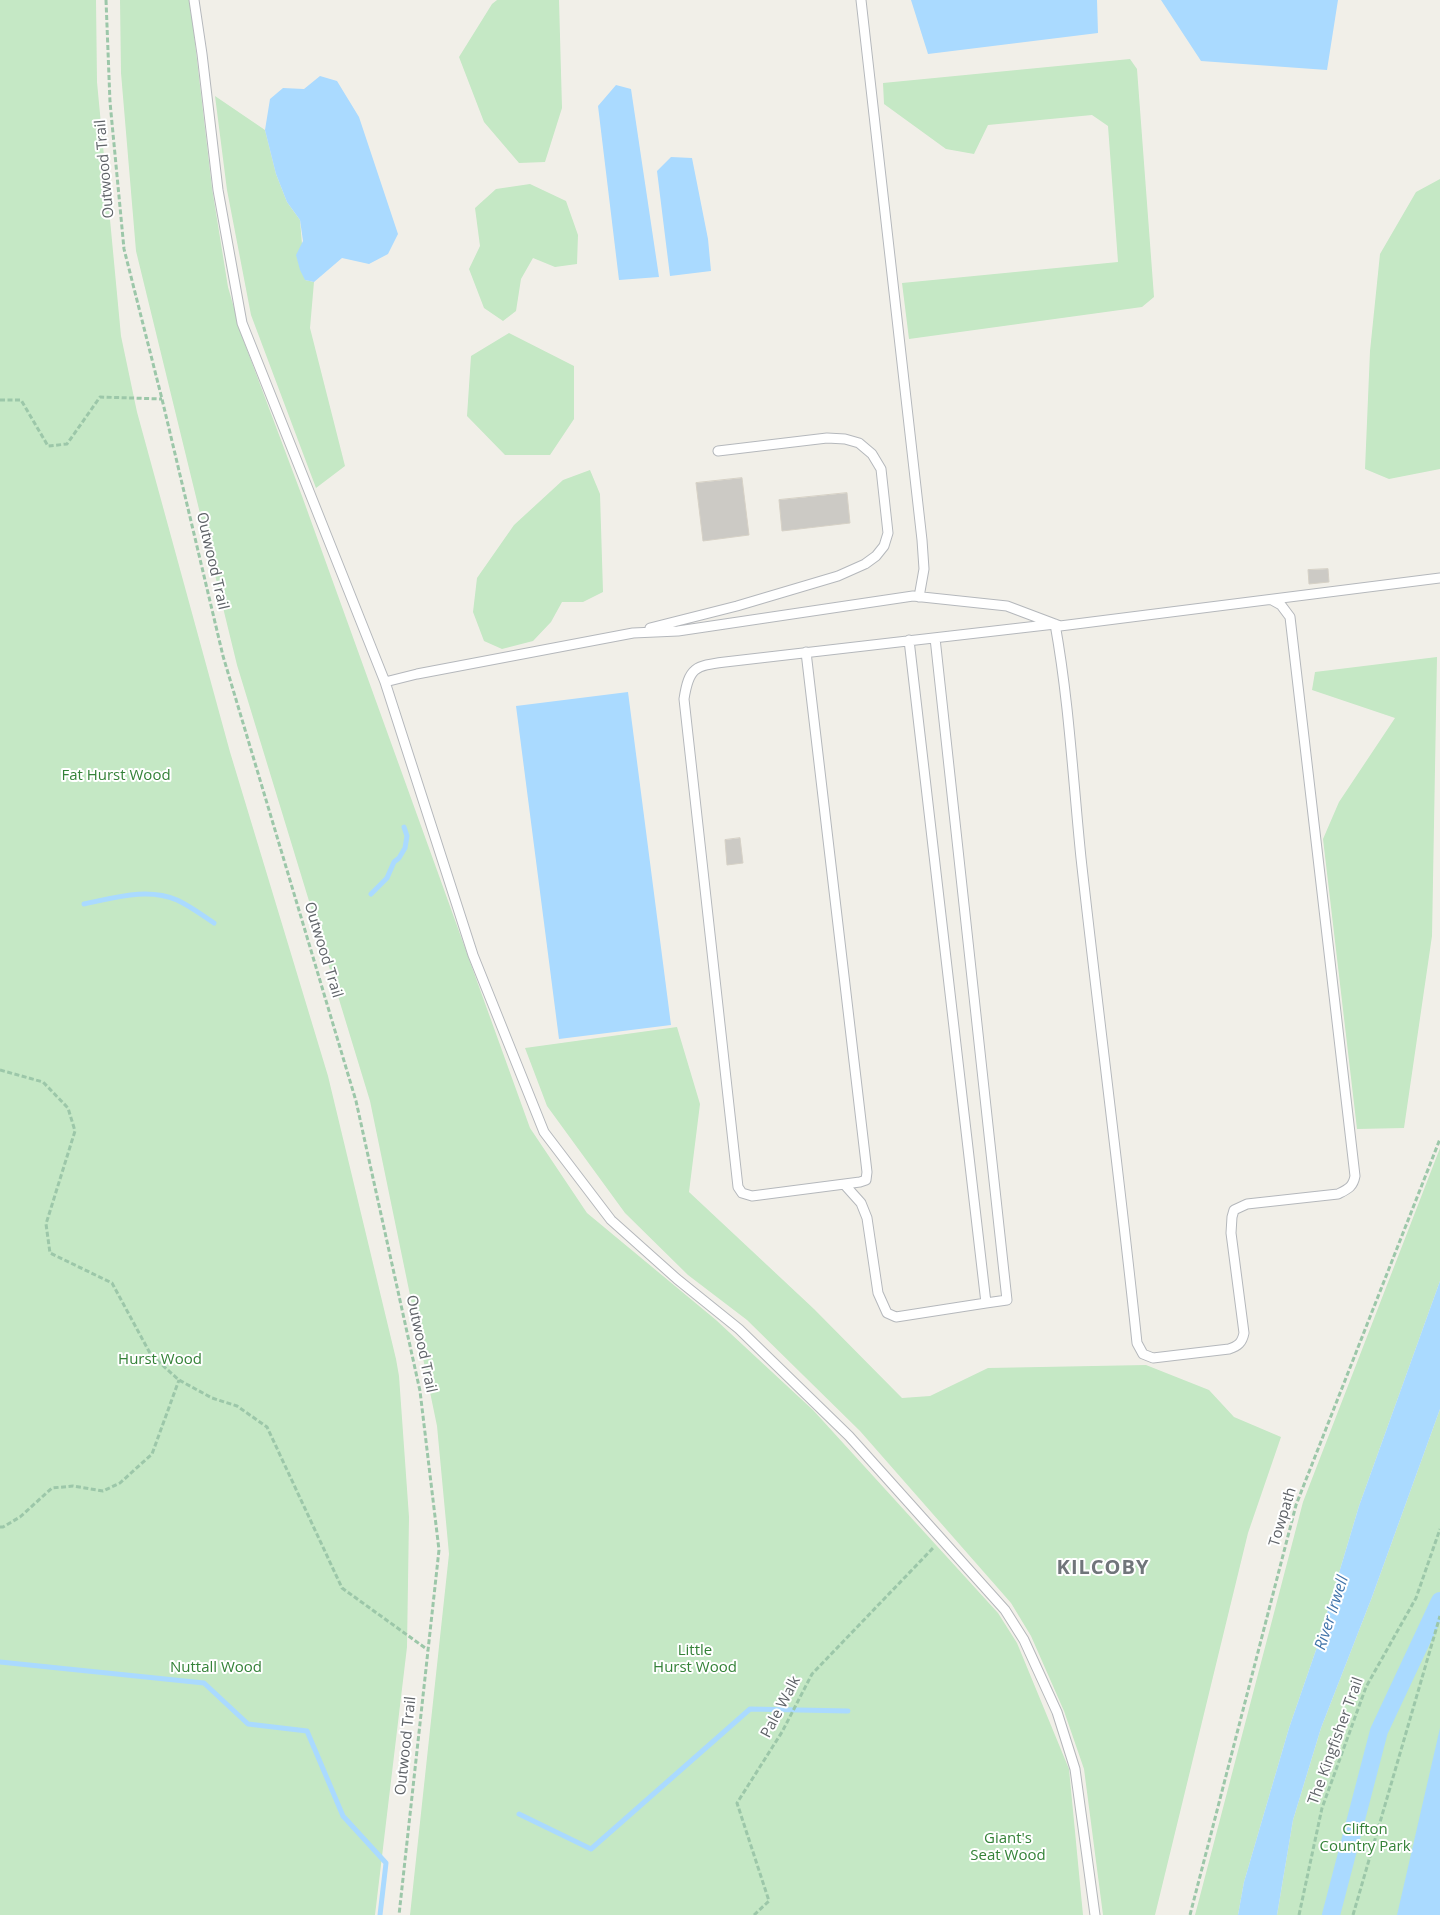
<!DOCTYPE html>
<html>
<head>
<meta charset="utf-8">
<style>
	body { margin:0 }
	canvas { display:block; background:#f1efe8 }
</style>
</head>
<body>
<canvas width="1440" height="1915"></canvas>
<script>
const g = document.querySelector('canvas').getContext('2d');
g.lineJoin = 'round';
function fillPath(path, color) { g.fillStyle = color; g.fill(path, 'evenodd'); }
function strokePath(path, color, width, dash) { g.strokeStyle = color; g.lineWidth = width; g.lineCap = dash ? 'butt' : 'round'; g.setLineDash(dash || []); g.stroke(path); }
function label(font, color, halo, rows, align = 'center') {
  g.font = font + ' "Open Sans",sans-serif'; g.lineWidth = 4; g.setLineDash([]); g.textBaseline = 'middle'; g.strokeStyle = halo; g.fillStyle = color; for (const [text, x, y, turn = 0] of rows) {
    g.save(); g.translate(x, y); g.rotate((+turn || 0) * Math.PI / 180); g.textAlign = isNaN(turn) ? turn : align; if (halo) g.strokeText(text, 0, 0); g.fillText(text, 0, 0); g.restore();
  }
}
const green = new Path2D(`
	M0,0H96L97,82L121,336L137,412L230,752L328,1076L396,1359L399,1376L409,1517L407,1647L375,1915H0Z
	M120,0H190L212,188L228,287L243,339L302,496L530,1128L587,1213L716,1320L813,1410L998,1613L1017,1643L1069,1769L1083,1915H410L449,1554L437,1426L370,1101L237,665L136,251L121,73Z
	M497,0H559L562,108L545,162L519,163L484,122L459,57L492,4Z
	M1130,59L1137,69L1154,297L1142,307L909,339L902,283L1118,262L1108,126L1092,115L988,125L974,154L946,149L884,104L883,83Z
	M215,96L265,130L276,174L287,202L300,220L305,280L314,282L310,328L345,466L316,488L251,315L227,190Z
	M1440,179V469L1389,479L1365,469L1370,351L1380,254L1416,192Z
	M530,184L566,201L578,235L577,264L555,267L533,258L521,279L516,311L503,321L484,308L469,269L480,246L475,208L496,189Z
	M509,333L574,366V419L550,455H505L467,416L471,356Z
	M590,470L600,494L603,592L583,602H562L551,622L533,641L502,649L484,641L473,612L477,578L514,525L563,480Z
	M1437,657L1432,936L1404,1128L1357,1129L1323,839L1339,802L1395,718L1312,690L1315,672Z
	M677,1027L700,1104L689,1192L814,1309L902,1398L930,1396L988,1368L1146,1365L1209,1390L1234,1417L1281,1437L1248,1533L1155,1915H1103L1084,1769L1064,1711L1031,1636L1011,1603L860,1431L747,1320L688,1275L625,1213L547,1106L525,1048Z
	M1440,1148V1281L1359,1506L1316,1650L1289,1728L1244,1882L1238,1915H1195L1303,1502Z
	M1440,1409V1915H1277L1293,1820L1321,1728L1372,1597Z`);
const water = new Path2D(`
	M911,0H1097L1098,33L928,54Z
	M1161,0H1338L1327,70L1201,61Z
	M320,76L337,81L359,117L398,234L388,254L369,264L342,258L314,282L305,280L300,270L296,255L303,241L300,220L287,202L276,174L265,130L270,99L283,88L304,89Z
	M616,85L631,89L659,277L619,280L598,106Z
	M671,157L692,158L708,239L711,271L670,276L657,171Z
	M628,692L671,1025L559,1039L516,706Z
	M1440,1281V1409L1372,1597L1321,1728L1293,1820L1277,1915H1238L1244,1882L1289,1728L1316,1650L1359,1506Z
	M1440,1728V1915H1397Z`);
const stream = new Path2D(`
	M371,894L387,878L394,862L399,858L405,848L407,836L404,827
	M84,904C114,898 147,887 177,900C190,906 202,915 214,923
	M0,1662L204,1683L248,1724L307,1731L343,1816L386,1863L380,1915
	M519,1814L591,1849L750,1709L848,1711`);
const canal = new Path2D(`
	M1331,1915L1379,1731L1440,1601`);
const building = new Path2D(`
	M742,478L749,535L703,541L696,483Z
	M847,493L850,523L782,531L779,500Z
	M1328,569L1329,582L1309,584L1308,570Z
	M740,838L743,863L727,865L725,840Z`);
const path = new Path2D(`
	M106,0L110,102L124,249L162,399L223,656L356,1101L420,1391L439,1550L399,1915
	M0,400H21L48,446L67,444L100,397L162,399
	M0,1070L43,1082L68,1108L75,1131L46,1224L50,1253L112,1283L151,1355L179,1380L212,1398L237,1406L267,1427L342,1588L428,1650
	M0,1527H3L20,1517L52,1488L73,1486L103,1491L120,1483L152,1454L179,1380
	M754,1915L769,1901L737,1803L782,1732L812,1674L934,1547
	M1190,1915L1296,1505L1440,1139
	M1299,1915L1322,1808L1366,1687L1416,1598L1440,1529
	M1353,1915L1440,1616`);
const lane = new Path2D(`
	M194,0L202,54L218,190L242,323L385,682L473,955L544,1132L611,1220L677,1279L739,1329L849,1436L1005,1610L1024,1640L1057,1712L1075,1769L1095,1915
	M861,0L922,540L924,569L919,597
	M650,628L737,606L838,576L865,564L876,556L884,546L888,533L881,469L872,454L859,443L845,439L827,438L718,451
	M935,638L1007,1300L986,1303
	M806,652L867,1172L866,1180L860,1182L752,1196L742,1193L738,1187L684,699C689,667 695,666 725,662C835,649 945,636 1055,624C1069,701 1073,780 1081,858C1099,1020 1120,1181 1137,1343L1143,1354L1153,1358L1229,1349C1238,1346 1242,1343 1244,1333L1231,1233L1232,1217L1234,1210L1247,1204L1338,1194C1348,1189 1353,1187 1355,1176L1290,617L1281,605L1272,600
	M385,682L417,674L633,633L678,631L913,596L1007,606L1060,626L1440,578
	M844,1184L861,1203L867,1218L878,1293L887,1313L896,1317L986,1303L909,640`);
const streetNames = [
	["Outwood Trail",105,169,-95],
	["Outwood Trail",212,561,77],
	["Outwood Trail",323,950,73],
	["Outwood Trail",421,1344,78],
	["Towpath",1283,1517,-73],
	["Pale Walk",781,1707,-62],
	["The Kingfisher Trail",1336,1741,-70],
	["Outwood Trail",406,1746,-84]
];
const parkNames = [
	["Fat Hurst Wood",116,776],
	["Hurst Wood",160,1360],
	["Little",695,1651],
	["Hurst Wood",695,1668],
	["Nuttall Wood",216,1668],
	["Clifton",1365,1830],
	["Country Park",1365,1847],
	["Giant's",1008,1839],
	["Seat Wood",1008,1856]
];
const waterNames = [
	["River Irwell",1332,1613,-72]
];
const districtNames = [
	["KILCOBY",1103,1568]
];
fillPath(green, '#c5e8c5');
fillPath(water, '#aadaff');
strokePath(stream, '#aadaff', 5);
strokePath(canal, '#aadaff', 18);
fillPath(building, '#cccac5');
strokePath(building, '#d6d1c6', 1);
strokePath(lane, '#b5b8bc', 11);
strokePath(path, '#9cc7a9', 3, [5, 2.5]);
strokePath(lane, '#fff', 9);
label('15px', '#5f6368', '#fff', streetNames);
label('15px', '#348238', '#fff', parkNames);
label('italic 16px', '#4174aa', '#fff', waterNames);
g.letterSpacing = '1px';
label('bold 20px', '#70757a', '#fff', districtNames);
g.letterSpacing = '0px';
</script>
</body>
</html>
